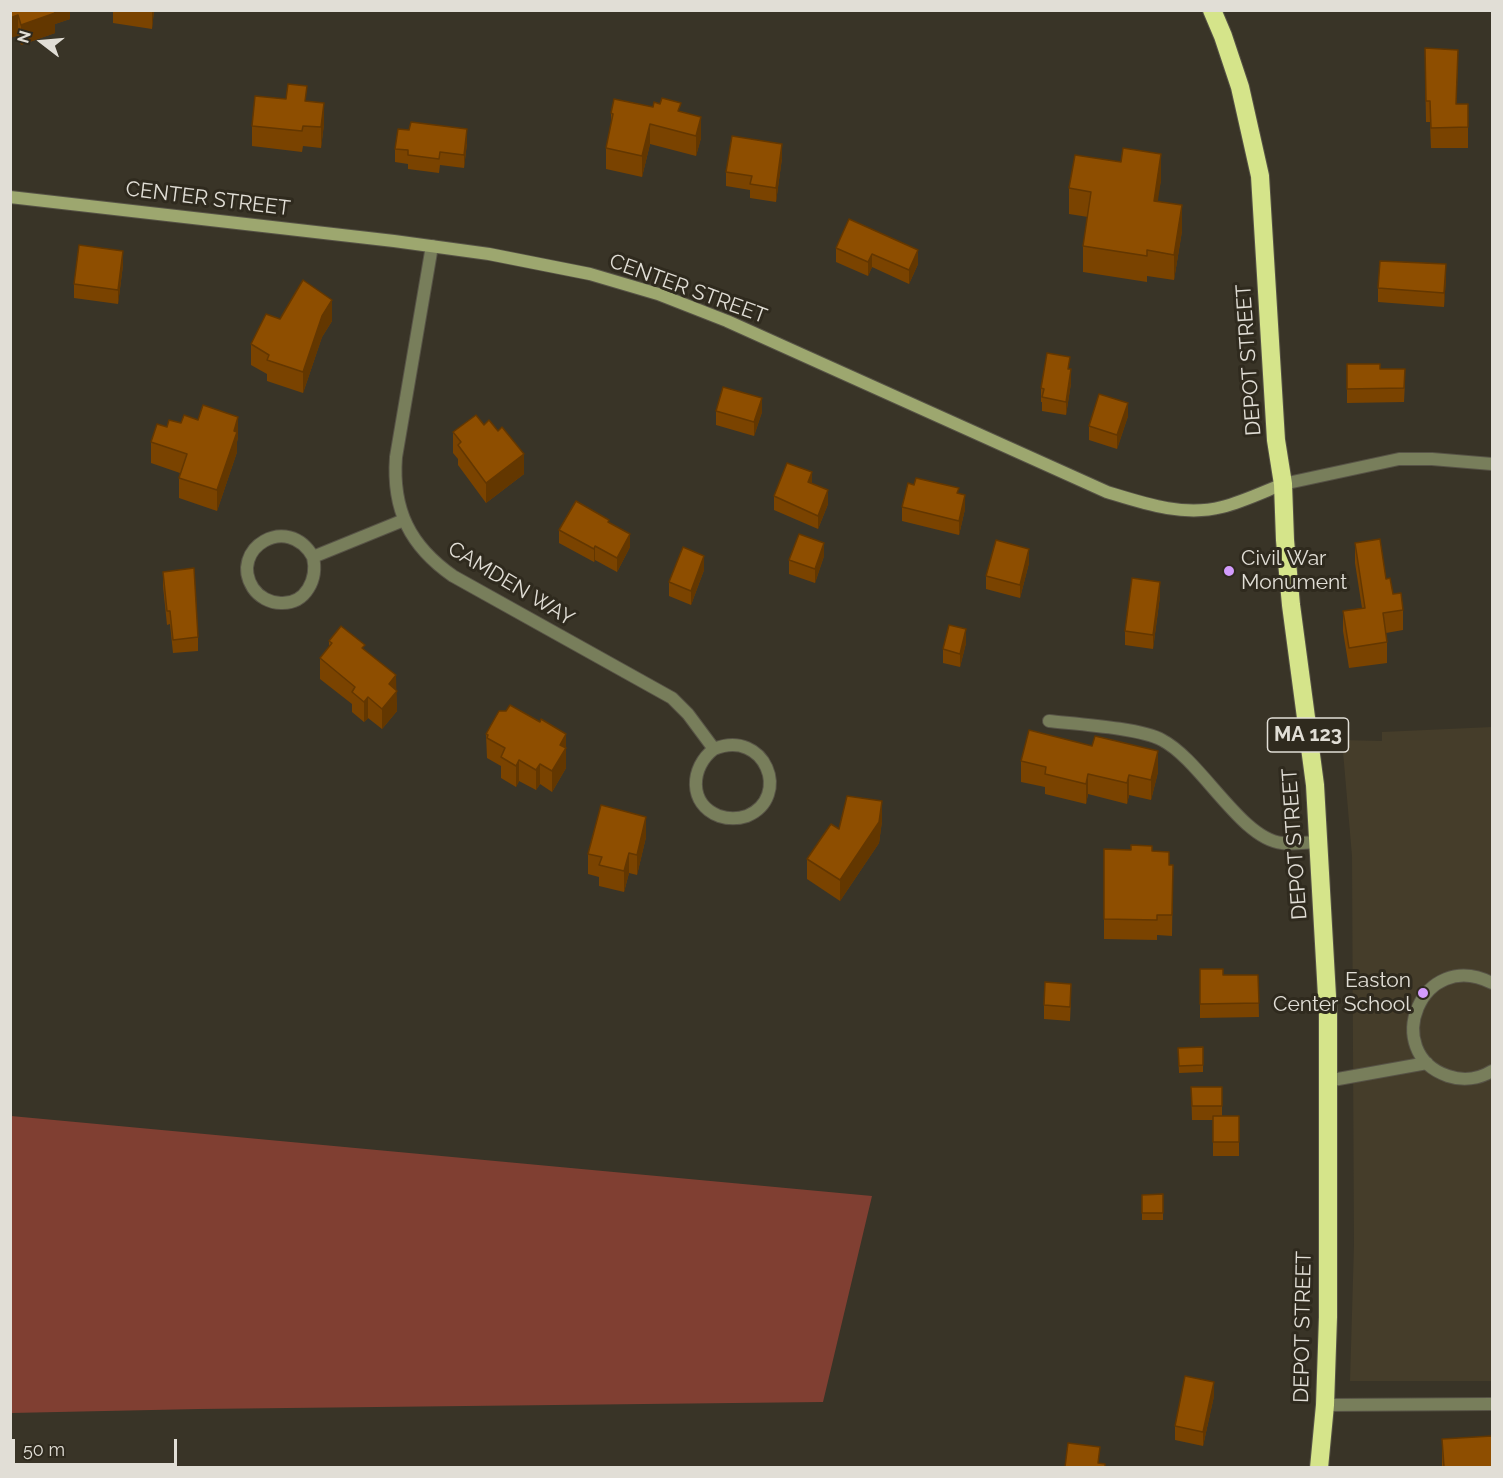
<!DOCTYPE html>
<html>
<head>
<meta charset="utf-8">
<style>
	body { margin:0 }
	#map { position:relative; width:1503px; height:1478px; overflow:hidden; background:#393427; font-family:Raleway,sans-serif }
	canvas { display:block }
	.frame { position:absolute; inset:0; border:12px solid #e1ded6; pointer-events:none }
	.north { position:absolute; left:12px; top:12px; width:60px; height:60px; -webkit-text-stroke:4px #2f2a1e; paint-order:stroke; rotate:286deg; font-size:16px; font-weight:700; line-height:24px; text-align:center; color:#e1ded6 }
	.north::after { content:''; display:block; margin:auto; width:21px; height:27px; background:#e1ded6; clip-path:polygon(50% 0,100% 100%,50% 72%,0 100%) }
	.scale { position:absolute; left:12px; top:1439px; width:165px; height:27px; box-sizing:border-box; border:3px solid #e1ded6; border-top:0; padding-left:8px; font-size:18px; line-height:21px; white-space:nowrap; color:#e1ded6; -webkit-text-stroke:4px #2f2a1e; paint-order:stroke }
</style>
</head>
<body>
<div id="map">
<canvas width="1503" height="1478"></canvas>
<div class="frame"></div>
<div class="north">N</div>
<div class="scale">50 m</div>
</div>
<script>
const g = document.querySelector('canvas').getContext('2d');
g.lineJoin = 'round';
function fillPath(path, color) { g.fillStyle = color; g.fill(path, 'evenodd'); }
function strokePath(path, color, width, dash) { g.strokeStyle = color; g.lineWidth = width; g.lineCap = dash ? 'butt' : 'round'; g.setLineDash(dash || []); g.stroke(path); }
function label(font, color, halo, rows, align = 'center') {
  g.font = font + ' Raleway,sans-serif'; g.lineWidth = 6; g.setLineDash([]); g.textBaseline = 'middle'; g.strokeStyle = halo; g.fillStyle = color; for (const [text, x, y, turn = 0] of rows) {
    g.save(); g.translate(x, y); g.rotate((+turn || 0) * Math.PI / 180); g.textAlign = isNaN(turn) ? turn : align; if (halo) g.strokeText(text, 0, 0); g.fillText(text, 0, 0); g.restore();
  }
}
const built = new Path2D(`
	M1492,727V1381H1350L1354,1245L1352,856L1342,740L1382,741V732Z`);
const green = new Path2D(`
	M10,1116H11L872,1196L823,1402L199,1409L11,1413Z`);
const lane = new Path2D(`
	M1049,721C1076,724 1141,728 1162,740C1201,760 1241,839 1282,843C1294,845 1307,842 1319,842
	M1492,983C1421,947 1380,1053 1448,1076C1463,1081 1479,1079 1492,1071
	M1327,1081L1427,1063`);
const street = new Path2D(`
	M432,246L396,457C392,510 410,546 453,576L672,698L688,714L714,749C690,767 688,804 719,816C728,819 738,819 747,816C792,797 765,728 714,749
	M1283,484L1399,459H1432L1492,464
	M313,557C318,579 306,604 281,603C270,603 259,597 253,588C228,549 288,512 313,557L404,520
	M1325,1405L1492,1404`);
const secondary = new Path2D(`
	M10,197L394,241L489,254L590,274L658,294L727,321L1107,492C1143,503 1183,517 1222,507C1242,502 1263,492 1283,484`);
const highway = new Path2D(`
	M1212,10L1223,36L1240,87L1260,176L1276,440L1283,484L1285,540L1291,605L1315,785L1328,1014V1317L1325,1405L1319,1468`);
const wall = new Path2D(`
	M10,10H70V19L55,24V33L21,45Z
	M113,10H154L152,29L113,23Z
	M1425,69L1457,104L1468,127V148H1431L1430,122H1426Z
	M307,101L324,124L321,148L303,146L302,152L252,146V126Z
	M660,104L681,112L701,138L696,156L650,144L642,177L606,169V148L611,126V113L653,107Z
	M467,143L464,168L440,165L439,173L408,169V164L395,162V149Z
	M782,158L776,202L750,198V190L726,186V172Z
	M1161,180L1157,201L1182,231L1174,280L1147,276V282L1083,272V246L1088,217L1069,214V188Z
	M849,219L918,264L909,284L872,267L868,276L836,262V248Z
	M123,265L118,304L74,298V284Z
	M1446,277L1444,307L1378,302V288Z
	M280,319L332,321L322,337L303,393L267,381V374L251,365V344Z
	M1347,364L1380,369L1405,382L1404,402L1347,403Z
	M1070,369L1071,383L1066,415L1042,411V402H1041V388Z
	M716,411L762,412L754,436L716,425Z
	M1128,416L1117,449L1089,440V426Z
	M181,423L238,437L237,442V452L217,511L179,498V478L180,473L151,463V442L167,427Z
	M484,425L524,474L486,503L458,465V459L453,453V432Z
	M812,484L828,504L818,529L774,510V496Z
	M914,485L959,493L965,509L959,535L902,521V507Z
	M609,522L630,547L617,572L595,560L594,562L559,543V530Z
	M1355,543L1386,579L1393,594L1403,610V630L1386,633L1387,642V663L1349,668L1343,631V611L1362,608L1355,563Z
	M824,556L815,583L789,574V560Z
	M1029,563L1020,598L986,589V576Z
	M704,570L691,605L669,596V582Z
	M163,572L198,637V651L173,653L170,624L167,625L163,586Z
	M1160,596L1153,649L1125,645V631Z
	M329,641L365,650L396,690L397,711L382,729L368,718L364,722L352,712V704L320,679V658L329,647Z
	M966,643L960,667L943,663V649Z
	M486,734L566,754V768L552,792L540,784L536,790L519,781L516,787L501,778V766L487,758Z
	M1021,761L1158,772L1151,800L1129,795L1127,804L1088,794L1086,804L1045,794V787L1021,782Z
	M882,821L879,843L840,901L807,879V859L839,829Z
	M646,837L637,875L629,873L624,892L599,886V877L588,874V854Z
	M1104,849L1152,851L1169,865H1173L1172,936L1157,935V940L1104,939Z
	M1200,969L1223,975H1258L1259,1017L1200,1018Z
	M1071,998L1070,1021L1044,1019V1005Z
	M1203,1047V1072L1179,1073L1178,1048Z
	M1191,1087H1222V1116H1239V1156H1213V1120H1192Z
	M1163,1194V1220H1142V1195Z
	M1214,1396L1203,1446L1175,1440V1426Z
	M1442,1439L1492,1467H1442Z`);
const shadedWall = new Path2D(`
	M52,10H70V19L55,24V33L21,45V25Z
	M152,10H154L152,29Z
	M18,15V36L10,38V18Z
	M324,103V124L321,148V127Z
	M701,117V138L696,156V136Z
	M650,124V144L642,177V156Z
	M467,129V143L464,168V155Z
	M782,144V158L776,202V188Z
	M1161,154V180L1154,227V201Z
	M1182,205V231L1174,280V255Z
	M918,250V264L909,284V270Z
	M123,251V265L118,304V290Z
	M872,254V267L868,276V262Z
	M1446,264V277L1444,307V293Z
	M332,300V321L322,337L303,393V372L322,316Z
	M1071,369V383L1066,415V402Z
	M762,398V412L754,436V422Z
	M1128,403V416L1117,449V435Z
	M238,417V437L237,442V452L217,511V490Z
	M524,454V474L486,503V483Z
	M812,472V486L808,482Z
	M828,490V504L818,529V516Z
	M965,495V509L959,535V521Z
	M630,534V547L617,572V558Z
	M824,543V556L815,583V569Z
	M595,546V560L594,562V549Z
	M1029,549V563L1020,598V585Z
	M704,556V570L691,605V591Z
	M1160,582V596L1153,649V635Z
	M966,629V643L960,667V654Z
	M396,675L397,711L382,729V709L389,684Z
	M368,697V718L364,722V702Z
	M566,734V768L552,792V771L560,745Z
	M1158,751V772L1151,800V780Z
	M519,760V781L516,787V766Z
	M540,764V784L536,790V770Z
	M1088,774V794L1086,804V784Z
	M1129,775V795L1127,804V783Z
	M882,801V821L879,843L840,901V880Z
	M646,817V837L637,875V855Z
	M629,853V873L624,892V871Z
	M1214,1382V1396L1203,1446V1432Z`);
const building = new Path2D(`
	M10,10H54L55,13L21,25L18,15L10,18Z
	M1425,48L1458,50L1456,104H1468V127L1431,128L1430,101H1426Z
	M288,84L307,86L305,101L324,103L321,127L303,126L302,131L252,126L255,96L286,99Z
	M662,98L681,103L678,111L701,117L696,136L650,124L642,156L606,148L613,114L611,113L614,99L653,107L654,102L660,104Z
	M411,122L467,129L464,155L440,152L439,159L408,155V150L395,149L398,129L409,130Z
	M732,136L782,144L776,188L750,184L752,176L726,172Z
	M1123,148L1161,154L1154,201L1182,205L1174,255L1147,250V256L1083,246L1091,192L1069,188L1075,155L1121,162Z
	M849,219L918,250L909,270L872,254L868,262L836,248Z
	M79,245L123,251L118,290L74,284Z
	M1380,261L1446,264L1444,293L1378,288Z
	M303,280L332,300L322,316L303,372L267,360L269,355L251,344L266,314L280,319Z
	M1047,353L1070,357L1068,369H1071L1066,402L1042,397L1044,389L1041,388Z
	M1347,364H1380V369H1405L1404,388L1347,389Z
	M723,387L762,398L754,422L716,411Z
	M1099,394L1128,403L1117,435L1089,426Z
	M203,405L238,417L234,431L237,432L217,490L179,478L187,454L151,442L157,424L167,427L169,420L181,423L184,415L198,420Z
	M476,415L484,425L489,420L498,431L502,427L524,454L486,483L458,445L461,442L453,432Z
	M787,463L812,472L808,482L828,490L818,516L774,496Z
	M916,478L959,488L957,493L965,495L959,521L902,507L908,483L914,485Z
	M576,501L609,520L608,522L630,534L617,558L595,546L594,549L559,530Z
	M799,534L824,543L815,569L789,560Z
	M1380,539L1386,579L1390,578L1393,594L1401,593L1403,610L1383,613L1387,642L1349,648L1343,611L1365,608L1355,543Z
	M996,540L1029,549L1020,585L986,576Z
	M683,547L704,556L691,591L669,582Z
	M194,568L198,637L173,640L170,611H167L163,572Z
	M1132,578L1160,582L1153,635L1125,631Z
	M949,625L966,629L960,654L943,649Z
	M341,626L365,645L362,648L396,675L389,684L397,691L382,709L368,697L364,702L352,692L355,687L320,658L332,643L329,641Z
	M510,705L540,722L541,719L566,734L560,745L566,748L552,771L540,764L536,770L519,760L516,766L501,757L505,748L487,738L488,735L486,734L499,711H506Z
	M1029,730L1092,746L1095,736L1158,751L1151,780L1129,775L1127,783L1088,774L1086,784L1045,774L1046,767L1021,761Z
	M847,796L882,801L879,822L840,880L807,859L831,824L839,829Z
	M601,805L646,817L637,855L629,853L624,871L599,865L602,857L588,854Z
	M1131,845L1152,846V851L1169,852V865H1173L1172,915H1157V920L1104,919V849L1131,850Z
	M1200,969H1223V975H1258L1259,1003L1200,1004Z
	M1045,982L1071,984L1070,1007L1044,1005Z
	M1203,1047V1065L1179,1066L1178,1048Z
	M1191,1087H1222V1106H1192Z
	M1213,1116H1239V1142H1213Z
	M1163,1194V1213H1142V1195Z
	M1185,1376L1214,1382L1203,1432L1175,1426Z
	M1492,1436V1467H1444L1442,1439Z
	M1068,1443L1100,1447L1098,1463L1105,1464V1467H1065Z`);
const markers = [
	[1229,571,6,"#d39cfd"],
	[1423,993,6,"#d39cfd"]
];
const shields = [
	[1308,735,81]
];
const shieldNames = [
	["MA 123",1308,735]
];
const streetNames = [
	["CENTER STREET",208,199,7],
	["CENTER STREET",688,289,20],
	["DEPOT STREET",1249,360,-94],
	["CAMDEN WAY",511,584,31],
	["DEPOT STREET",1295,844,-94],
	["DEPOT STREET",1303,1327,-89]
];
const poiNames = [
	["Civil War",1241,559],
	["Monument",1241,583],
	["Easton",1411,981,"right"],
	["Center School",1411,1005,"right"]
];
fillPath(built, '#453d2a');
fillPath(green, '#803f32');
strokePath(lane, '#575346', 14);
strokePath(street, '#575346', 14);
strokePath(secondary, '#575346', 14);
strokePath(highway, '#575346', 20);
strokePath(lane, '#787e5b', 12);
strokePath(street, '#787e5b', 12);
strokePath(secondary, '#9da76f', 12);
strokePath(highway, '#d5e48a', 18);
fillPath(wall, '#7a4300');
fillPath(shadedWall, '#633700');
fillPath(building, '#8e4e00');
strokePath(building, '#633700', 1.5);
for (const [x, y, r, color] of markers) { const dot = new Path2D(); dot.arc(x, y, r, 0, 2 * Math.PI); g.fillStyle = color; g.fill(dot); strokePath(dot, '#2f2a1e', 2); }
for (const [x, y, w] of shields) { const box = new Path2D(); box.roundRect(x - w / 2, y - 17, w, 34, 4.5); g.fillStyle = '#2f2a1e'; g.fill(box); strokePath(box, '#e1ded6', 1.5); }
label('bold 20px', '#e1ded6', null, shieldNames);
label('21px', '#e1ded6', '#2f2a1e', streetNames);
label('21px', '#e1ded6', '#2f2a1e', poiNames, 'left');
</script>
</body>
</html>
